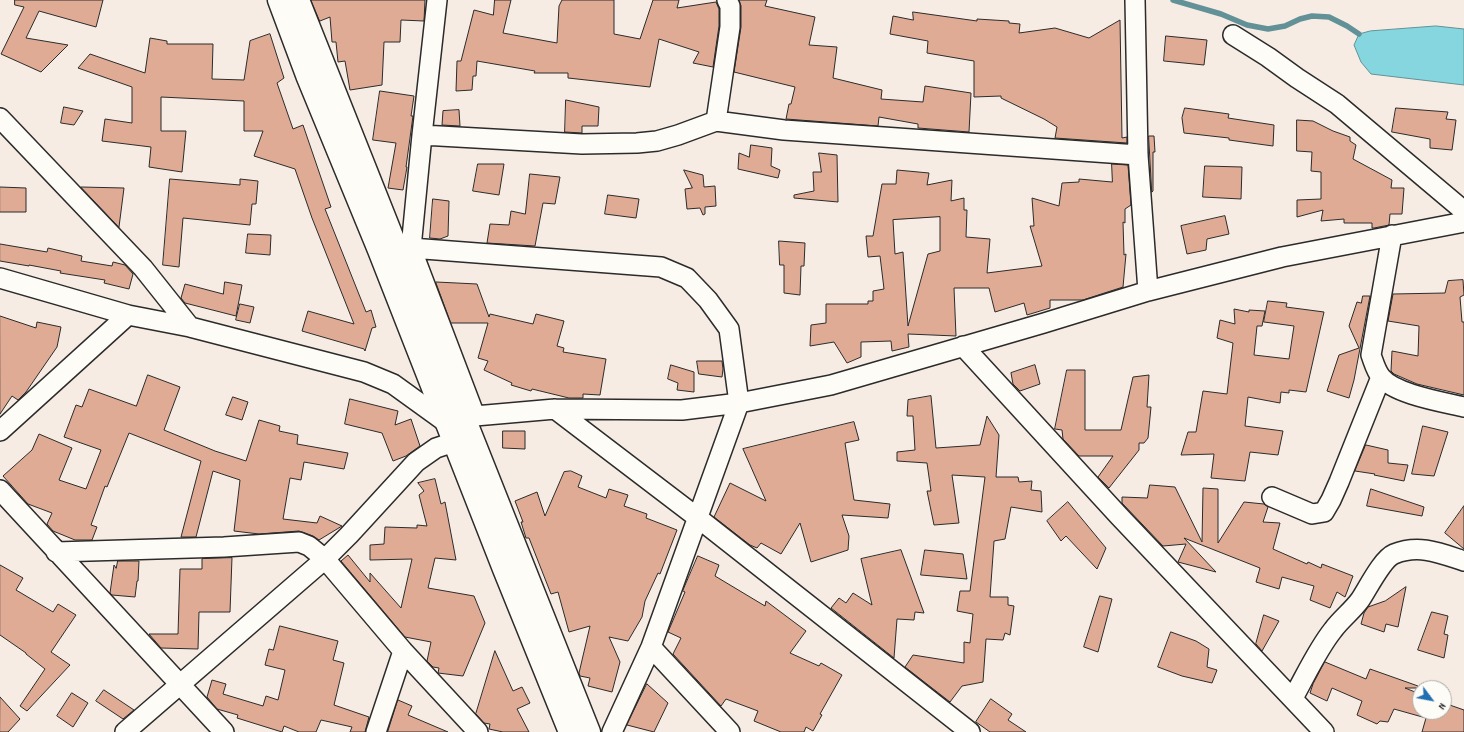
<!DOCTYPE html>
<html>
<head>
<meta charset="utf-8">
<style>
	body { margin:0 }
	#map { position:relative; width:1464px; height:732px; overflow:hidden; background:#f7ece3; font-family:Dekko,sans-serif }
	canvas { display:block }
	.north { position:absolute; left:1412px; top:680px; width:40px; height:40px; box-sizing:border-box; background:#fdfcf7; border:1px solid #a9a8a5; border-radius:50%; rotate:122deg; font-size:11px; font-weight:700; line-height:16px; text-align:center; color:#2b2b2b }
	.north::after { content:''; display:block; margin:auto; width:14px; height:18px; background:#1f6fb2; clip-path:polygon(50% 0,100% 100%,50% 72%,0 100%) }
</style>
</head>
<body>
<div id="map">
<canvas width="1464" height="732"></canvas>
<div class="north">N</div>
</div>
<script>
const g = document.querySelector('canvas').getContext('2d');
g.lineJoin = 'round';
function fillPath(path, color) { g.fillStyle = color; g.fill(path, 'evenodd'); }
function strokePath(path, color, width, dash) { g.strokeStyle = color; g.lineWidth = width; g.lineCap = dash ? 'butt' : 'round'; g.setLineDash(dash || []); g.stroke(path); }
const water = new Path2D(`
	M1436,26L1464,29V85L1371,74L1361,62L1354,45L1359,34L1370,31Z`);
const stream = new Path2D(`
	M1173,0L1221,14L1247,25L1268,29L1285,26L1300,19L1312,16L1329,17L1347,26L1359,34`);
const building = new Path2D(`
	M15,0H103L96,27L39,11L26,38L68,45L41,72L1,54L24,7L15,5Z
	M311,0H425L424,21L401,20L400,42H384L382,85L350,90L345,61L338,62L336,42H332L330,17L320,21Z
	M495,0H511L503,33L557,43L559,6L562,0H614V34L640,39L653,0H679L677,8L716,2L719,9V26L713,67L693,63L699,52L659,39L650,87L568,78V73H534L535,71L477,61L476,76H473L472,90L456,91L457,61H461L474,10L493,15Z
	M739,0H767L765,6L815,17L809,45L837,47L833,78L882,90L881,99L923,102L925,86L971,93L969,132L918,128V124L879,117L878,126L786,119L789,104H791L795,87L734,72L741,27V6Z
	M913,12L977,21V19L1009,21V23L1020,24L1019,33L1055,28L1089,38L1120,20L1122,138L1127,137V143L1055,138L1057,127L1044,119L1001,98V96L974,97V61L927,53L928,41L890,34L893,16L913,20Z
	M270,34L284,78L277,83L293,129L303,125L331,207L325,209L366,312L371,310L376,327L372,328L365,351L364,349L302,331L308,311L354,324L312,218L295,169L254,156L263,131H244V101L161,97V131H186L182,172L149,167L151,147L102,141L105,119L132,123V87L78,68L90,54L145,73L150,38L167,41V44H213L212,79L244,80L250,41Z
	M1166,36L1207,40L1204,65L1164,61Z
	M380,91L414,96L411,116H413L406,167H407L403,190L388,188L396,143L373,140Z
	M566,100L599,107L598,126H582V133L565,132Z
	M64,107L83,111L74,125L61,123Z
	M1185,108L1229,114L1228,118L1274,125L1273,146L1229,140V138L1184,133L1182,118Z
	M1396,108L1448,112L1446,119L1456,120L1452,150L1430,148V139L1392,132Z
	M459,110L460,126L442,125L443,111Z
	M1297,120L1313,121L1333,131L1350,137V141L1356,145L1353,159L1392,180L1391,188H1404L1402,214H1390L1389,225L1374,228H1372V223H1344V219L1321,221L1323,210L1297,217V200L1321,199V172L1311,171L1312,152L1297,151Z
	M1149,136H1154L1155,152H1153V191L1152,192Z
	M751,145L772,148L771,166L780,170L778,178L738,169L739,153L749,157Z
	M819,153L837,155L838,202L794,198V195L814,191L813,172H821Z
	M478,164H504L499,195L473,191Z
	M1112,164L1128,165L1131,205L1125,209V223L1123,222L1124,255L1126,254L1123,287L1083,300H1050V308L1027,315L1024,303L995,312L989,288H954L956,336L908,334L909,347L892,351L891,341L861,342V357L847,363L834,342L810,346L811,325L826,323V304H868V301H873V291L884,289L880,256L868,257L866,236H873L882,184H896L897,170L929,173L927,185L952,180L951,201L964,198V210H967L966,237L990,239L987,273L1042,266L1030,226H1034L1032,198L1059,206L1062,183L1079,182V179L1112,182ZM940,217V251L928,254L908,326L903,252L895,254L893,220Z
	M1205,166L1242,167L1241,199L1203,197Z
	M684,170L703,175L704,187L715,186L716,206L705,207V214L703,215L700,208L687,209L685,189L692,188Z
	M530,174L560,177L555,204L543,203L535,246L487,243L490,224L509,225L511,211L525,214Z
	M170,179L240,185V179L258,181L256,204H252L250,225L183,218L179,267L163,265Z
	M0,187L26,188V212H0Z
	M81,187L124,188L119,227Z
	M608,195L639,199L636,218L605,214Z
	M433,199L449,201L448,236L440,239L430,238Z
	M1225,216L1229,234L1207,239L1206,250L1187,254L1181,226Z
	M248,234L271,235L270,255L246,253Z
	M779,241L805,243L804,266H801L800,295L784,293V265H780Z
	M0,244L47,252L48,248L82,256L81,261L112,266L113,262L125,265L133,274L129,289L104,283L105,280L60,273L61,271L29,265V266L0,261Z
	M1463,280L1464,295L1460,297L1462,322H1464V395L1417,384L1394,374L1391,371L1392,351L1418,356L1419,326L1388,321L1393,294L1445,293L1448,281Z
	M225,282L242,285L236,316L185,303L181,298L185,284L223,294Z
	M436,282L477,284L489,317L490,314L533,324L536,314L564,321L557,346L564,348L563,352L606,359L600,395L583,394V398H569L532,389L531,391L511,385L512,383L484,370L488,361L478,358L488,323H451Z
	M1363,296H1370L1354,380L1349,398L1327,391L1339,355L1359,348L1349,326L1357,302L1361,303Z
	M1268,301L1287,303L1286,307L1324,312L1306,392L1289,390V393L1281,392L1280,403L1248,397L1245,426L1283,431L1278,455L1250,452L1245,481L1211,478L1214,454L1181,455L1188,432H1196L1203,391L1227,394L1233,343L1217,338L1220,320L1235,324L1234,309L1249,312V310L1265,311L1262,326H1257L1254,355L1289,359L1294,326L1264,322Z
	M240,304L254,307L250,323L236,320Z
	M0,316L36,328L37,322L61,327L57,347L26,392L18,400L12,396L0,414Z
	M697,361H722L723,369L722,377L699,374Z
	M671,365L694,372V392L677,390L678,383L668,379Z
	M1035,365L1040,384L1020,391L1013,384L1011,373Z
	M1067,370H1085V430H1121L1133,377L1149,375L1147,407H1151L1148,438L1144,443H1139V450L1109,488L1098,477L1113,456H1079L1063,439L1062,430L1055,429Z
	M148,375L180,387L164,430L215,451L246,461L259,420L280,426L279,431L298,435L297,444L348,453L344,469L304,462L301,480L290,478L283,519L317,523L320,516L342,526L319,540L313,536L299,531L259,534L234,531L240,480L213,471L196,537H181L201,461L129,433L107,487L105,486L91,525L97,527L92,540H75L53,531L47,524L52,513L28,504L3,476L32,450L39,434L72,448L59,480L86,489L101,450L64,437L76,405L82,407L89,389L136,406Z
	M931,396L936,448L980,445L987,416L999,435L996,477H1018L1019,482L1032,481L1031,490L1041,491L1042,512L1011,507L1005,539L994,541L990,597H1008V605L1014,606L1010,635L1005,633L1003,640L986,639L983,682L962,686L950,702L905,667L913,655L964,663V642L970,643L973,614L957,611L960,591H970L985,477L952,475L959,523L934,525L927,491H931L927,463L897,461V452L915,450L913,416H907L908,400Z
	M233,397L248,402L242,420L226,415Z
	M350,399L398,411L395,425L411,419L420,446L406,456L393,461L382,433L345,424Z
	M854,422L859,440L845,443L854,500L890,504L888,518L842,515L849,536L848,550L811,562L800,523L781,554L761,543L757,548L750,545L714,517L730,483L766,501L743,449Z
	M1423,426L1448,432L1434,476L1412,474Z
	M503,431H525V449L503,448Z
	M1366,445L1388,450V463L1408,465L1404,481L1374,475L1375,474L1355,471Z
	M571,471L582,476L578,487L606,498L609,489L628,495L624,506L647,514L646,518L677,530L660,574L658,573L645,601L642,617L628,641L609,637L620,662L612,692L588,686L590,678L580,676L579,673L590,626L569,632L558,592L551,594L529,538H526L521,522H523L515,501L537,492L545,516L564,472Z
	M435,479L441,504L445,502L456,560L435,558L428,588L474,596L485,623L463,676L438,673L439,668L433,667L427,661L431,642L405,637L341,561L348,555L370,582V573L401,608L412,559L370,560V545L384,544L385,527L417,528V525L427,526L419,495L424,491L418,483Z
	M1150,485L1175,487L1202,542L1203,488L1218,489V543L1244,502L1264,504L1268,507L1263,522L1280,523L1273,549L1307,564L1308,562L1321,568L1322,564L1353,576L1345,597L1337,592L1330,608L1310,600L1314,586L1282,577L1279,589L1256,582L1260,568L1184,538L1216,572L1178,562L1186,544L1163,546L1122,503V497L1147,498Z
	M1371,489L1424,507L1422,516L1367,506Z
	M1068,502L1106,548L1097,569L1066,536L1061,541L1047,521Z
	M1464,506V549L1445,533Z
	M901,550L924,613L915,612L914,620L897,619L894,658L831,608L839,598L846,603L853,593L872,605L861,559Z
	M925,550L963,554L967,579L921,575Z
	M698,556L719,565L715,576L765,606L766,601L806,631L790,653L819,666L821,663L842,675L820,714L822,715L813,731L806,727L804,732H781L754,721L758,711L726,699L721,706L673,654L681,638L668,632L685,592L683,591Z
	M232,558L230,612H199L198,649L161,648L149,634H178L180,569H202V559Z
	M118,561H139L138,581H137L135,597L112,595L110,593L114,565L116,568Z
	M0,565L23,578L16,590L53,612L58,604L76,615L51,652L70,665L27,711L20,706L45,669L26,654V653L0,635Z
	M1406,587L1398,627L1386,624L1384,632L1361,624L1364,613L1368,607L1385,601Z
	M1100,596L1112,599L1098,652L1084,647Z
	M1432,612L1448,616L1444,634L1448,635L1444,658L1418,650Z
	M1264,615L1279,621L1262,651L1256,644Z
	M280,626L338,641L333,660L344,663L334,705L369,717L365,732H350L352,727L321,720L316,732H299L284,726L282,732L237,718L238,715L217,709L207,697L212,680L226,684L223,694L263,706L266,696L278,700L285,670L265,665L269,649L273,650Z
	M1171,632L1196,641L1209,649L1207,667L1217,670L1212,683L1182,676L1158,667Z
	M495,651L513,691L522,687L530,703L517,709L529,732H503L489,729L490,724L484,723L476,714Z
	M1325,662L1366,679L1370,669L1418,686V688H1405L1420,694V712H1444V703L1464,710V732H1422L1426,718L1394,709L1388,722L1380,721L1377,724L1357,715L1362,701L1332,688L1327,701L1310,693L1313,684Z
	M647,684L668,703L654,732L627,725Z
	M104,690L134,710L123,719L96,701Z
	M72,693L88,703L73,727L57,716Z
	M0,697L20,719L8,732H0Z
	M991,699L1012,714L1008,720L1026,732H990L976,722Z
	M398,700L412,706L408,715L448,732H388Z`);
const street = new Path2D(`
	M437,0L422,135L411,248L475,416
	M1135,0L1138,155L1148,291
	M1233,35L1268,57L1297,78L1337,104L1464,211
	M0,118L143,268L190,327
	M716,121L730,27V6L727,0
	M422,135L582,144L637,143L657,141L678,135L716,121L784,130L1138,155
	M1392,235L1371,355C1374,363 1376,371 1381,377C1394,394 1443,402 1464,407
	M396,249L411,248L661,267L687,278L708,300L729,329L739,403L651,647L612,732
	M0,278L128,315L190,327L364,372L393,384L447,423L475,416L555,409L682,410L739,403L831,385L1044,323L1148,291L1282,257L1464,222
	M963,346L1119,516L1324,732
	M555,409L698,518L970,732
	M0,431L128,315
	M0,490L224,732
	M1272,497L1312,514L1324,512L1331,500L1339,482L1381,377
	M56,552L224,547L299,542L309,546L325,559L403,651L478,732
	M651,647L730,732
	M1293,698C1306,675 1317,650 1333,630C1341,619 1352,611 1360,600C1367,590 1382,559 1394,554C1419,544 1440,553 1464,561
	M125,732L325,559L349,535L416,462L436,448L454,442
	M376,732L403,651`);
const secondary = new Path2D(`
	M279,0L307,75L379,250L504,569L570,732
	M298,0L589,732`);
fillPath(water, '#86d6df');
strokePath(water, '#629297', 1);
strokePath(stream, '#629297', 5.5);
fillPath(building, '#e0ab95');
strokePath(building, '#2b2b2b', 1);
strokePath(street, '#2b2b2b', 22);
strokePath(secondary, '#2b2b2b', 25);
strokePath(street, '#fdfcf7', 19);
strokePath(secondary, '#fdfcf7', 22);
</script>
</body>
</html>
